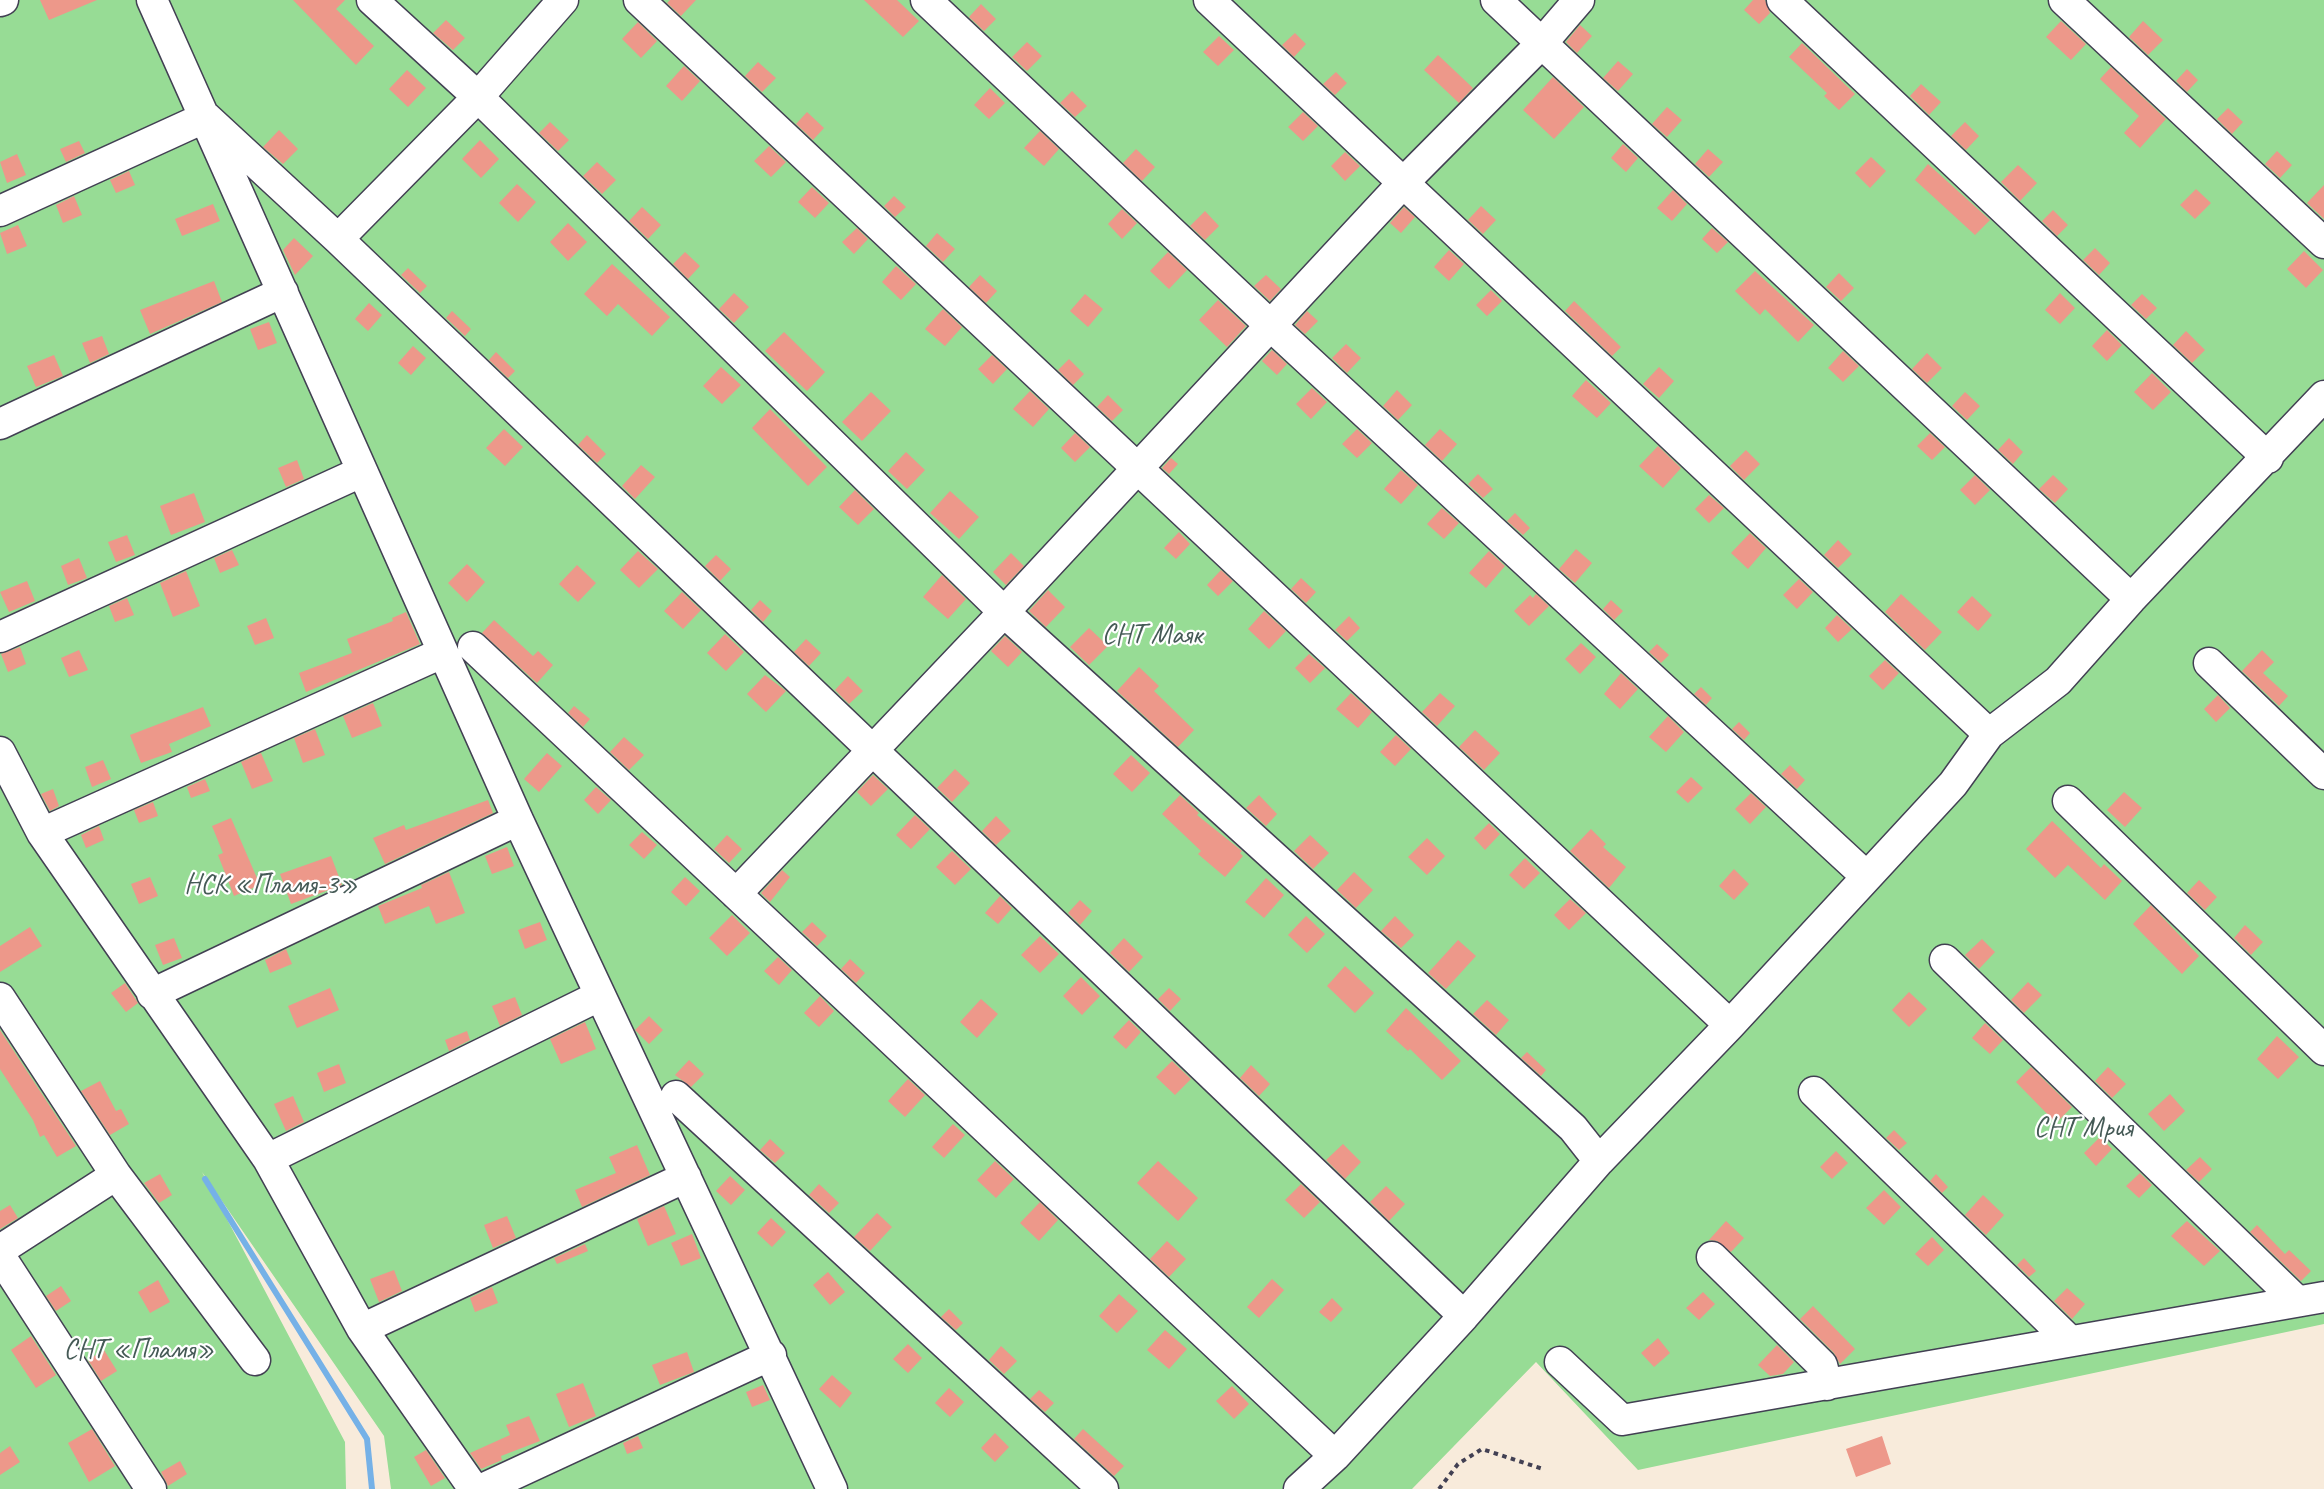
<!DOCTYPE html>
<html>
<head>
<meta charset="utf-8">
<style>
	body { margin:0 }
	canvas { display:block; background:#f8ebdb }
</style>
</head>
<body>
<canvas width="2324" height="1489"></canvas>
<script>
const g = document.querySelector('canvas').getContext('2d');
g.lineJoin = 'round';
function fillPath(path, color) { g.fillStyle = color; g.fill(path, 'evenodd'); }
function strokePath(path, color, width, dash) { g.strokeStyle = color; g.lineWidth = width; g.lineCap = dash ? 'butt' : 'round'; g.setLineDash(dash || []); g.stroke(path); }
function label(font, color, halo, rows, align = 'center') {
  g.font = font + ' Caveat,sans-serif'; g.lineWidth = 4.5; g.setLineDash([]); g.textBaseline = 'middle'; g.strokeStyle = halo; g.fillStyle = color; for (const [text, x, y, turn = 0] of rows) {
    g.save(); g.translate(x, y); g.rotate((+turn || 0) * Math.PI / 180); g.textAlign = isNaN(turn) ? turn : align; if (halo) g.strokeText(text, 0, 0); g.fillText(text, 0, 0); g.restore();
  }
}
const green = new Path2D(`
	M0,0H2324V1324L1638,1470L1536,1362L1412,1489H391L384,1436L202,1172L345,1442L346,1489H0Z`);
const stream = new Path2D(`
	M205,1179L367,1439L372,1489`);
const building = new Path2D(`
	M40,0H97L49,20Z
	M293,0H345L336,9L374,46L356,65Z
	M670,0H696L681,16L667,3Z
	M864,0H897L919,21L903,37Z
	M1753,0H1765L1770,13L1759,24L1744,10Z
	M981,4L996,19L984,31L969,17Z
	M446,20L465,38L453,50L433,33Z
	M2061,21L2086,44L2071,60L2046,37Z
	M2143,21L2163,40L2148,55L2129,37Z
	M638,22L657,41L641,58L622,39Z
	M1580,25L1592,36L1577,53L1566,42Z
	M1295,33L1306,44L1294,57L1282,45Z
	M1219,36L1234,50L1218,66L1203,52Z
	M1027,42L1042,56L1027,71L1012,57Z
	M1802,43L1855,94L1839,110L1824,96L1827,93L1789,57Z
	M1438,55L1473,88L1459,103L1424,70Z
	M1618,61L1633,74L1618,91L1603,78Z
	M758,62L776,78L762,92L745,76Z
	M684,66L700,81L682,101L666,86Z
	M2111,67L2166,119L2140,148L2124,133L2139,116L2100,79Z
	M2187,69L2198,80L2187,92L2176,81Z
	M407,70L426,88L408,107L389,89Z
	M1336,72L1347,83L1335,95L1323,84Z
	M1553,77L1584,107L1554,139L1523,110Z
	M1921,84L1941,102L1929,115L1910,96Z
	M990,88L1005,103L989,119L974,105Z
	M1072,91L1087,106L1075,117L1060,103Z
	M1667,107L1682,120L1667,137L1652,124Z
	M2228,108L2243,122L2232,134L2217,119Z
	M807,112L824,128L813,140L796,124Z
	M1303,112L1318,126L1303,141L1288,127Z
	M550,122L569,140L558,151L539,133Z
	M1965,122L1979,136L1966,150L1951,136Z
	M279,130L298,149L283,164L263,147Z
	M1040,131L1059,149L1044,166L1024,148Z
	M480,140L499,159L481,178L462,159Z
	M79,141L85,153L66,162L60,149Z
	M1623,144L1638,158L1626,172L1611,158Z
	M769,146L786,162L771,177L754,161Z
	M1136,149L1155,167L1142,181L1123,163Z
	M1708,149L1723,162L1709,177L1695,164Z
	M2277,151L2292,165L2280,178L2265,164Z
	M1345,152L1360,166L1345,181L1331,166Z
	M17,154L26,175L7,183L0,162Z
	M1871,157L1886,171L1870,188L1855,173Z
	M597,162L616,180L602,194L583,176Z
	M1928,164L1990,220L1975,235L1915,180Z
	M2018,165L2037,183L2020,201L2001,182Z
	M129,171L135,185L116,193L110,180Z
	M517,184L536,202L518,222L499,203Z
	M2324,185V219L2307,203Z
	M812,187L829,203L815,218L798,202Z
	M2196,189L2211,203L2195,219L2180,205Z
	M1673,190L1687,204L1672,221L1657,208Z
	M74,196L82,215L63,223L56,205Z
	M894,196L906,207L895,217L884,206Z
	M213,204L220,221L182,236L175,219Z
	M1481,206L1496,220L1483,234L1468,220Z
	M642,207L661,225L648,239L629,221Z
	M1404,207L1415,217L1401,233L1390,223Z
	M1122,209L1137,223L1122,239L1108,224Z
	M2053,210L2068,225L2057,236L2042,221Z
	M1205,211L1219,226L1205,240L1190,226Z
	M568,223L587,242L568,261L550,242Z
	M18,225L27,246L7,254L0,233Z
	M857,228L868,239L854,254L842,242Z
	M1712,228L1728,242L1717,253L1702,239Z
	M937,233L955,249L943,262L926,246Z
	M294,238L313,256L295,275L283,250Z
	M2095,248L2110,263L2099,275L2083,260Z
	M1449,250L1464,264L1449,281L1434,267Z
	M2304,251L2323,270L2306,288L2287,269Z
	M685,252L700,266L688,279L673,264Z
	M1168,252L1187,270L1169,289L1150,271Z
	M612,264L670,317L652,336L618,304L607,316L584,294Z
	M896,266L916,284L901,300L882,282Z
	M408,268L427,286L420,293L401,275Z
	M1755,271L1814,325L1798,342L1765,309L1760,315L1735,291Z
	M1839,273L1854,288L1841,301L1826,287Z
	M980,275L997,291L986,303L969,287Z
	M1266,275L1281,289L1270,301L1254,286Z
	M214,281L222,302L150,334L140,310Z
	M1491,290L1502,301L1487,316L1476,305Z
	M734,293L749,307L734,323L719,309Z
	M2060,293L2075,308L2060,324L2045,310Z
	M1085,294L1103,309L1088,327L1070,311Z
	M2142,294L2157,308L2146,319L2131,305Z
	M1218,300L1246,326L1227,347L1199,320Z
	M1574,301L1621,347L1612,356L1565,311Z
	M369,303L382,315L368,331L355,319Z
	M943,309L962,327L945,346L925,329Z
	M452,311L471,329L465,336L446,318Z
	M1307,311L1318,321L1305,334L1295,325Z
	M269,322L277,343L258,350L250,329Z
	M2107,330L2122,345L2107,361L2092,346Z
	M2186,331L2205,350L2192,363L2173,345Z
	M784,332L825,372L807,391L765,351Z
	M102,336L109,354L90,363L82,343Z
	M1346,344L1361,358L1347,373L1332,358Z
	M413,346L426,358L411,375L398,363Z
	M1272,350L1287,364L1277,375L1262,361Z
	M1843,351L1859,366L1843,382L1828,368Z
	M496,352L515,371L508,378L489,360Z
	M1927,353L1942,368L1927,383L1912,369Z
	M54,355L63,376L36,387L27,366Z
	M992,355L1007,369L993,384L978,369Z
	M1069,359L1084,374L1073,385L1058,370Z
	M721,367L741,385L722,404L703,386Z
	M1659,367L1674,381L1659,398L1643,384Z
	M2152,373L2171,392L2153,410L2134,392Z
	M1586,380L1611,403L1597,418L1572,396Z
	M1312,388L1327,402L1311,419L1296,404Z
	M1397,390L1412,405L1398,420L1383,406Z
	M1030,391L1049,409L1033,427L1013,409Z
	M871,392L891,411L862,441L842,422Z
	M1965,392L1980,406L1967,420L1952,406Z
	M1108,395L1123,410L1112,421L1097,407Z
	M770,409L827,467L808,486L752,428Z
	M504,429L523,447L505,466L486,448Z
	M1357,429L1372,443L1357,458L1342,444Z
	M1440,429L1457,444L1442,461L1425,445Z
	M1075,433L1090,447L1075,462L1061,448Z
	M1930,433L1945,447L1932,460L1917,446Z
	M587,435L606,454L597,463L578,445Z
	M2009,438L2023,452L2013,464L1998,450Z
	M1658,446L1681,468L1663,488L1639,466Z
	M1746,450L1760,464L1744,480L1730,466Z
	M906,452L925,470L907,489L888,471Z
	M1171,458L1178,464L1169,474L1162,468Z
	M297,460L304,479L286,487L278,468Z
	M641,465L655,477L635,499L622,486Z
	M1401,470L1418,485L1401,504L1384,489Z
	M1478,474L1493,489L1483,498L1468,484Z
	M1975,475L1990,490L1975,505L1960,490Z
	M2053,475L2068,489L2055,503L2039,489Z
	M855,490L874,509L858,525L839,507Z
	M950,491L979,517L959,539L930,513Z
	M194,493L205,522L171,535L160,506Z
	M1709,495L1724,508L1709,523L1695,509Z
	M1442,508L1459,523L1444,539L1427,524Z
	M1515,513L1530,528L1523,535L1507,521Z
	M1179,532L1190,544L1176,559L1164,548Z
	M1750,533L1766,548L1748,569L1731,553Z
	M127,535L135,555L116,562L108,542Z
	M1838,540L1852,554L1838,568L1824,555Z
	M1576,549L1592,563L1575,583L1559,569Z
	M232,550L239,565L220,573L214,558Z
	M638,551L658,569L639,588L620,570Z
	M1489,551L1505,566L1486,588L1469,573Z
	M1011,553L1024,566L1006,585L993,572Z
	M716,555L731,569L720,581L705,566Z
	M79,558L87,578L68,585L61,566Z
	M467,564L485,582L467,602L448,583Z
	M577,565L596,583L578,602L559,584Z
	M1221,570L1233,581L1218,596L1207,585Z
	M186,571L200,606L173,617L160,583Z
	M942,575L966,599L948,619L923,597Z
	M1301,578L1316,592L1306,603L1291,589Z
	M1799,579L1813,592L1797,609L1783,595Z
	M27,581L35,601L9,612L0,592Z
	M1048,590L1065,607L1046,627L1029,611Z
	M682,592L701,610L683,629L664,611Z
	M1536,594L1549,606L1529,626L1514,611L1530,595L1533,598Z
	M1901,594L1942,632L1925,650L1885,612Z
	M1972,596L1992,615L1978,631L1957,612Z
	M127,598L134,615L115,622L109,606Z
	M760,600L772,611L763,622L751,610Z
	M1611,600L1623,611L1614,620L1603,609Z
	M1264,611L1286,631L1269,649L1248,629Z
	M406,612L420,644L306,692L299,673L352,653L347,639L393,621L392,618Z
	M1837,615L1852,629L1838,642L1825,628Z
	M1349,616L1360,628L1347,641L1335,630Z
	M266,618L274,638L255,645L247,626Z
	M494,620L533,656L538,651L553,665L537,683L482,633Z
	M1089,628L1108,646L1089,665L1070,647Z
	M725,634L744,652L726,671L707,653Z
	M1005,636L1022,652L1008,667L991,651Z
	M806,639L821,653L809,666L794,652Z
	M1581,643L1596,657L1580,674L1565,659Z
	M1657,644L1669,655L1661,663L1649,652Z
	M20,647L26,664L8,672L1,654Z
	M79,650L88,670L69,677L61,658Z
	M2262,650L2274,662L2263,673L2288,696L2279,706L2242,671Z
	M1309,654L1325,668L1310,683L1295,668Z
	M1885,660L1899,673L1883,690L1869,676Z
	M1139,667L1159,686L1154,691L1194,730L1178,747L1117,691Z
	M1621,673L1638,689L1620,709L1604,694Z
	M765,675L786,691L766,712L747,694Z
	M848,676L863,691L849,704L835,690Z
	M1701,687L1712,698L1706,705L1694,694Z
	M1351,693L1372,712L1358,728L1336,709Z
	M1440,693L1455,706L1437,726L1422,712Z
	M2218,695L2230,708L2216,722L2204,709Z
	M373,703L382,726L352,738L343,716Z
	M574,706L590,719L583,727L568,713Z
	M203,707L211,726L169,744L172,752L141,763L130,735Z
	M1668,716L1684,732L1666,752L1649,737Z
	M1739,722L1750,733L1744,740L1732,729Z
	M315,729L325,755L303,763L294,738Z
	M1475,730L1500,753L1484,770L1459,747Z
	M1396,735L1411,749L1395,766L1380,752Z
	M624,737L644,755L629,770L610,752Z
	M261,753L273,781L252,789L241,762Z
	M547,753L562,766L539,792L524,779Z
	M1131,755L1150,773L1132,792L1113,774Z
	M103,760L111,779L92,787L85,767Z
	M1790,765L1805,780L1797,789L1781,774Z
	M955,769L970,783L952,802L937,788Z
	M873,775L888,789L871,806L857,792Z
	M1691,777L1703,788L1688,803L1676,792Z
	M205,779L210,791L191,798L187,787Z
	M596,787L611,800L598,814L584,800Z
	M53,789L59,806L50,811L41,794Z
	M2124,792L2142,808L2125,827L2107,810Z
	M1751,793L1766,807L1750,824L1735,809Z
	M1180,795L1199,813L1197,815L1242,851L1240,853L1243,856L1225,877L1198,854L1201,851L1162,814Z
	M1259,795L1277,814L1266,826L1246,808Z
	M488,800L493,813L385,864L373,838L404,825L406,830Z
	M153,802L158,816L139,823L134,810Z
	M915,815L930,829L911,849L896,835Z
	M996,816L1011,831L996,845L982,831Z
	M231,818L260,885L234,896L218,855L223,853L212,826Z
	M2052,821L2101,868L2104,864L2122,881L2105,900L2068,865L2055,878L2026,849Z
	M1489,823L1500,834L1485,850L1474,838Z
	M99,826L104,840L86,848L81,835Z
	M1591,829L1606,844L1603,847L1626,867L1609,888L1570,851Z
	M642,832L657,845L644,859L629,845Z
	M727,835L742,849L729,863L714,849Z
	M1310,835L1329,853L1313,869L1294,851Z
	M1427,838L1445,856L1427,875L1408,857Z
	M507,847L514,866L492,874L485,856Z
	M952,851L971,869L955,885L936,867Z
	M331,856L342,885L291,904L280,874Z
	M1525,858L1540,873L1524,889L1509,875Z
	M1734,869L1749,884L1734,900L1719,886Z
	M782,870L790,877L770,902L761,893Z
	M449,872L465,913L436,924L429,906L385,924L378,906L422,888L421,885Z
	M1354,872L1373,890L1356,908L1337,890Z
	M150,877L158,896L139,904L131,884Z
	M685,877L700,891L686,906L671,892Z
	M1266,878L1284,895L1264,918L1245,902Z
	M2199,880L2217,897L2205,910L2187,893Z
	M1000,896L1012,908L998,924L985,913Z
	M1570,899L1586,913L1569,930L1554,915Z
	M1080,900L1092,911L1080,925L1068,913Z
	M2151,905L2199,956L2182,974L2133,924Z
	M732,915L750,933L727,956L709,938Z
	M1306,916L1325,934L1307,953L1288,935Z
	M1395,916L1414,935L1401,948L1381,931Z
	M540,922L547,940L525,949L518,930Z
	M812,922L827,936L817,946L802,932Z
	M2245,925L2263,942L2251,955L2234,938Z
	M30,927L42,946L0,972V946Z
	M1040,936L1059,954L1040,973L1021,955Z
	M174,938L182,958L163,965L155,945Z
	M1124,938L1143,957L1129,972L1110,953Z
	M1982,939L1995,952L1979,969L1965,955Z
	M1458,940L1476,956L1446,989L1428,973Z
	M286,949L292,964L270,973L265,960Z
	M778,957L792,970L779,985L764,971Z
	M850,959L865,973L856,983L841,969Z
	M1345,966L1374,993L1355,1013L1327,986Z
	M1081,977L1100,996L1082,1015L1063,996Z
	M2028,982L2042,995L2024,1013L2011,1000Z
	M125,983L138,1003L126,1012L111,993Z
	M330,988L339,1010L297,1028L288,1006Z
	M1169,988L1181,999L1170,1011L1158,999Z
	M1909,992L1927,1009L1909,1027L1892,1010Z
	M820,996L834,1011L819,1027L804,1013Z
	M515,997L522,1015L500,1026L492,1006Z
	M981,999L998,1014L977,1038L960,1022Z
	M1487,1000L1509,1020L1496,1035L1473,1014Z
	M1406,1008L1461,1061L1442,1080L1410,1049L1408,1051L1386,1031Z
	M649,1016L663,1030L649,1044L635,1030Z
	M1129,1020L1141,1032L1126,1049L1113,1037Z
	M585,1022L596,1049L561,1064L550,1039Z
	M1985,1023L2003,1040L1990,1054L1972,1038Z
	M0,1030L76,1146L57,1157L44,1135L40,1137L33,1120L0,1069Z
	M467,1031L470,1040L449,1051L445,1040Z
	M2277,1036L2299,1057L2278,1079L2257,1059Z
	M1527,1052L1546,1070L1541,1076L1521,1058Z
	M689,1060L704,1074L691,1087L675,1075Z
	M1172,1061L1191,1079L1175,1095L1156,1077Z
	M339,1064L346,1083L324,1092L317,1073Z
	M1251,1065L1270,1084L1259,1096L1240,1078Z
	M2031,1067L2072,1107L2056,1123L2016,1082Z
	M2108,1067L2126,1084L2112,1098L2095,1081Z
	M908,1079L925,1095L905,1117L888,1101Z
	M100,1081L116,1111L121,1109L129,1124L110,1135L81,1091Z
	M2170,1094L2185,1111L2164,1131L2148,1114Z
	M293,1096L304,1122L286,1131L274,1104Z
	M953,1124L965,1135L944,1158L932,1147Z
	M1894,1130L1907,1143L1899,1150L1886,1138Z
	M2100,1137L2112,1149L2096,1166L2084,1153Z
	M770,1139L785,1153L775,1163L760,1150Z
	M1343,1144L1361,1162L1345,1179L1326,1160Z
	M637,1145L650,1175L582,1207L575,1190L616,1173L609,1157Z
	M1836,1151L1848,1163L1832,1179L1820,1167Z
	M2200,1157L2212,1169L2199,1182L2186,1170Z
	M995,1161L1014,1179L996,1198L977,1180Z
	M1158,1161L1198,1198L1178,1221L1137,1183Z
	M2140,1173L2152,1185L2139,1198L2126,1186Z
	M160,1174L172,1195L159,1203L144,1183Z
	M1936,1174L1948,1187L1942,1193L1930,1181Z
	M730,1176L745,1190L731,1205L716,1191Z
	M819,1184L839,1203L829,1213L809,1195Z
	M1301,1184L1320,1202L1304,1218L1285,1200Z
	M1386,1186L1405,1204L1389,1221L1370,1202Z
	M1884,1190L1901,1207L1884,1225L1866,1208Z
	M1983,1195L2004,1215L1986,1235L1965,1215Z
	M1040,1202L1058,1220L1039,1241L1020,1223Z
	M10,1205L18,1218L0,1229V1211Z
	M664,1206L676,1234L648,1246L637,1219Z
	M877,1213L892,1227L870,1251L854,1237Z
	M507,1216L516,1238L493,1248L484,1225Z
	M771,1218L786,1232L772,1247L757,1233Z
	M1726,1221L1744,1238L1731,1252L1717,1241L1709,1240Z
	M2187,1221L2220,1251L2204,1266L2171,1236Z
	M2257,1225L2285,1254L2289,1250L2311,1271L2301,1281L2250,1232Z
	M692,1234L701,1258L681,1266L671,1243Z
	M1932,1237L1944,1250L1928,1266L1915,1254Z
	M1167,1241L1186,1259L1169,1277L1150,1259Z
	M585,1244L588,1251L557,1264L554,1258Z
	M2024,1258L2036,1271L2029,1277L2017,1265Z
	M394,1270L402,1291L379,1302L370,1279Z
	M828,1272L845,1292L830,1305L813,1285Z
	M1272,1279L1284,1290L1259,1318L1247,1307Z
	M158,1280L170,1302L150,1313L138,1292Z
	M61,1286L71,1301L56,1311L46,1296Z
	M492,1287L498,1303L475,1312L470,1298Z
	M2067,1288L2085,1304L2072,1319L2054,1301Z
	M1703,1292L1715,1304L1699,1320L1686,1308Z
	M1119,1294L1138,1311L1117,1333L1099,1316Z
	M1332,1298L1343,1309L1331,1322L1319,1312Z
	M1813,1306L1855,1349L1840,1364L1834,1353L1800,1319Z
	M949,1309L963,1323L956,1330L941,1317Z
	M1165,1330L1187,1349L1169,1369L1147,1350Z
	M31,1336L56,1375L36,1388L11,1350Z
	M1658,1338L1670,1353L1654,1367L1641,1353Z
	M908,1344L922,1358L908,1373L893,1359Z
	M1777,1345L1794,1362L1783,1374L1770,1376L1758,1365Z
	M1001,1346L1017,1361L1004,1374L989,1360Z
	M104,1350L117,1371L101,1381L88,1360Z
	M687,1352L694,1372L660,1385L652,1365Z
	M832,1375L852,1393L840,1408L819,1389Z
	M583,1383L596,1416L569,1427L556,1394Z
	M763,1385L770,1400L752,1407L746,1392Z
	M1232,1386L1249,1404L1234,1419L1216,1401Z
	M949,1388L964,1402L950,1417L935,1403Z
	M1039,1390L1054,1403L1045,1412L1030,1399Z
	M529,1416L540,1441L501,1456L502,1460L481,1469L470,1453L510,1435L506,1425Z
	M92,1429L115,1466L89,1482L68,1443Z
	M1083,1429L1124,1466L1114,1476L1074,1439Z
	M995,1433L1009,1447L995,1462L981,1448Z
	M638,1436L643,1448L627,1454L623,1443Z
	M1882,1436L1891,1464L1856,1477L1846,1449Z
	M10,1446L20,1462L0,1475V1453Z
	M426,1450L445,1478L431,1486L414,1457Z
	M180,1461L187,1474L168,1486L161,1472Z`);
const path = new Path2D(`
	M1439,1489L1458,1464L1482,1449L1543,1469`);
const minor = new Path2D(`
	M152,0L518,820L832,1489
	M372,0L478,97L1004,612L1573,1128L1599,1161
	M639,0L1730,1025
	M926,0L1270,325L1867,877
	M1209,0L1989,734
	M1496,0L2131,599
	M1782,0L2268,458
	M2064,0L2324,243
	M0,1L3,0
	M0,211L206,117L338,239L1464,1316
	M338,239L478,97L563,0
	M0,424L283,292
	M0,637L361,472
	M473,647L1335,1456
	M2209,663L2324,774
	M0,752L42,833L268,1159L362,1329L474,1489
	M2068,801L2324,1050
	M42,833L442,653
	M736,894L1004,612L1403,183L1542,43L1579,0
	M1945,960L2297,1301
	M152,994L518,820
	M0,998L116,1175L255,1360
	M1814,1092L2068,1339
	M676,1096L1103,1489
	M268,1159L599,996
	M0,1250L116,1175
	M0,1256L151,1489
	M1712,1257L1822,1365L1827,1385
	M362,1329L686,1177
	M1560,1362L1622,1420L2324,1297
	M482,1489L771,1355
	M1299,1489L1335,1456L1464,1316L1599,1161L1730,1025L1953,784L1989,734L2058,681L2131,599L2324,396`);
const parkNames = [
	["СНТ Маяк",1152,636],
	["НСК «Пламя-3»",271,886],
	["СНТ Мрия",2083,1129],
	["СНТ «Пламя»",139,1351]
];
fillPath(green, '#97dc95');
strokePath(stream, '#75b1e7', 6);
fillPath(building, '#ed988a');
strokePath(minor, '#424053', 33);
strokePath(path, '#424053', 4, [4.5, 4.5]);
strokePath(minor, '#fff', 30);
label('28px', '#455a56', '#fff', parkNames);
</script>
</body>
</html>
